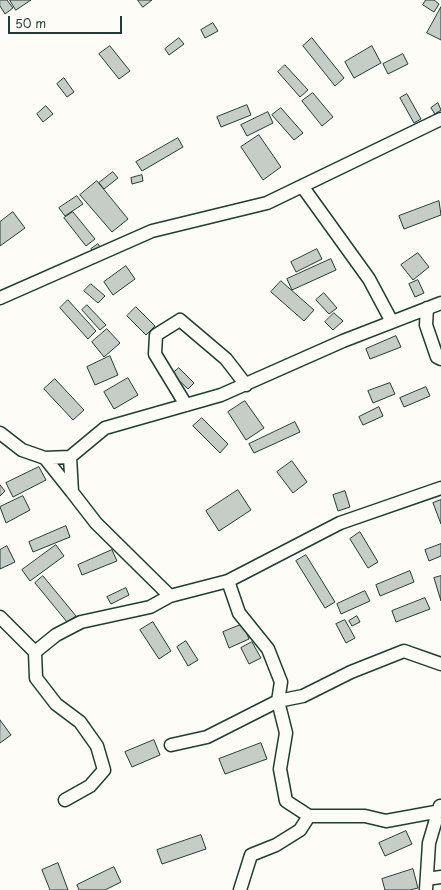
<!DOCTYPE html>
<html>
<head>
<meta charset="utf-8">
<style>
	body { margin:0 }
	#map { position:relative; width:441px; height:890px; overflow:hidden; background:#fdfcf7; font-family:"Playpen Sans",sans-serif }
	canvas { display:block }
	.scale { position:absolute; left:8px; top:16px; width:114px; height:18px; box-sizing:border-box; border:2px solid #1f3d34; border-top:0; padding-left:5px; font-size:12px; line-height:14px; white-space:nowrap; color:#1f3d34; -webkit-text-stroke:3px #fdfcf7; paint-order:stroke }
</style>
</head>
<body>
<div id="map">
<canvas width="441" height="890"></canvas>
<div class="scale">50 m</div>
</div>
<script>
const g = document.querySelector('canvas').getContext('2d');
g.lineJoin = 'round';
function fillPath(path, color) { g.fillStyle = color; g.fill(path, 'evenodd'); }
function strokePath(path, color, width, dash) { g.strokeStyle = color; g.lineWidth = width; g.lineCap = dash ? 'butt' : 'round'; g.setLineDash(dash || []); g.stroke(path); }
const building = new Path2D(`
	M0,0H7L13,8L5,14L0,6Z
	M10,0H31L16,10Z
	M138,0H152L143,7Z
	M426,0H434L439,4L434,12L423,5Z
	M441,7V40L427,33Z
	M213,23L218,31L205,38L201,30Z
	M179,38L184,44L169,55L165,49Z
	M312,38L344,78L335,86L303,46Z
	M110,46L130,71L119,79L99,54Z
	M372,46L381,63L354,78L345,62Z
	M403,54L408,64L388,74L383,64Z
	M285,65L308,90L300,97L278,72Z
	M64,78L74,92L67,97L57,84Z
	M313,93L333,117L322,126L302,101Z
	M407,94L421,119L414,123L400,98Z
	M438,103L441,110L435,114L431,108Z
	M247,105L251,115L221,127L217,117Z
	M46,106L53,114L43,122L37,114Z
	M281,108L303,133L294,140L272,115Z
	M268,112L273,123L247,136L241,125Z
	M259,135L281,167L263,180L241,147Z
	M178,138L183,147L142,171L136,162Z
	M113,172L118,178L104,189L99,183Z
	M142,175L143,181L132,184L131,178Z
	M97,181L128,219L112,232L80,195Z
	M77,196L83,204L65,216L59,208Z
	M439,201L441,215L404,229L399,216Z
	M13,212L25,228L0,246V222Z
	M73,212L95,239L86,246L64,218Z
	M98,244L101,248L95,253L91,249Z
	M317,249L322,259L296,272L291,262Z
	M418,253L429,267L413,280L401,265Z
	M331,259L336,270L292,290L287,279Z
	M126,266L135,279L113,295L104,282Z
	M418,280L424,293L415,297L409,284Z
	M281,281L314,310L304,321L271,292Z
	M91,284L105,296L98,303L84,291Z
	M324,293L337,308L329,314L316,300Z
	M68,300L96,331L88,339L60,308Z
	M87,305L106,325L100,330L82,310Z
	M136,307L155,326L146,335L127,316Z
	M334,313L343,321L333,330L325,322Z
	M107,329L120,343L104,357L92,342Z
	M396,336L401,347L370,359L366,349Z
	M110,356L118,375L95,385L87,367Z
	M179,368L194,383L188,389L172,374Z
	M128,378L138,395L114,409L104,392Z
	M55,379L84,410L73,420L44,389Z
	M390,383L395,394L373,403L368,391Z
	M426,387L430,396L404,407L400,398Z
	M245,401L264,428L246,440L228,412Z
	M379,407L383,416L363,425L359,417Z
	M202,418L228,444L220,453L193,426Z
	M295,422L300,432L254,453L249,444Z
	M292,461L307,482L293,493L277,472Z
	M39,467L46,480L13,497L6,483Z
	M0,485L5,491L0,496Z
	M238,490L251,510L219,531L206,511Z
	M345,491L350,507L338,511L333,495Z
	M23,496L30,510L6,523L0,507Z
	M441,500V524L433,503Z
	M66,526L70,537L33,552L29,542Z
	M360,532L378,562L368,568L350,539Z
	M441,544V556L429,561L425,550Z
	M56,545L64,556L30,581L22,570Z
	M7,546L15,562L0,569V550Z
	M112,550L117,561L82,575L78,565Z
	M306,555L335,602L325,608L296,561Z
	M410,571L414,582L380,596L376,585Z
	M43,576L76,616L67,622L35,583Z
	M441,576V601L434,578Z
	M126,588L129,595L111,604L107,597Z
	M365,591L370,601L341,614L337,604Z
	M425,598L430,609L396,622L392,611Z
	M357,616L360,622L352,626L349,621Z
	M345,620L355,638L346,643L336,624Z
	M153,622L171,651L159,659L140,630Z
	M243,624L249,639L229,648L223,632Z
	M186,641L198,660L188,666L177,647Z
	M252,642L261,658L249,664L241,648Z
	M0,720L11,735L0,743Z
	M154,740L160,755L132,767L125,752Z
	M261,743L267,759L225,774L219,759Z
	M406,831L412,844L385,856L379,843Z
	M201,835L206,849L162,864L157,850Z
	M58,863L68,890H50L42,870Z
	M114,867L121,882L105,890H79L77,885Z
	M413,869L418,888L410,890H385L382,879Z`);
const minor = new Path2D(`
	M302,186L369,279L392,322
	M0,298L152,231L267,203L441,119
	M427,308L426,325L437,357L441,359
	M186,405L155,354L156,335L180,320L226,359L246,385
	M0,433L22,450L45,458L72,492
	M45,458L70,457
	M228,581L239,613L268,649L281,682L278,701L286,733L280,769L286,801L309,816
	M170,596L96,523L72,492L70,457L105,428L221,395L343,341L441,303
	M0,617L35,652
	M171,745L207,737L278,701L303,696L351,672L404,651L441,664
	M65,800L90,786L104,770L97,746L80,722L56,704L36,678L35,652L56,635L81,622L150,607L170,596L228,581L340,523L441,488
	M427,879L441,877
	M240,890L251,855L276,845L300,830L309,816H365L386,821L441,811
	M426,890L429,843L440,806`);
fillPath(building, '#c6cdc7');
strokePath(building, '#1f3d34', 1);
strokePath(minor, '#1f3d34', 15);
strokePath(minor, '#fdfcf7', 12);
</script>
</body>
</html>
